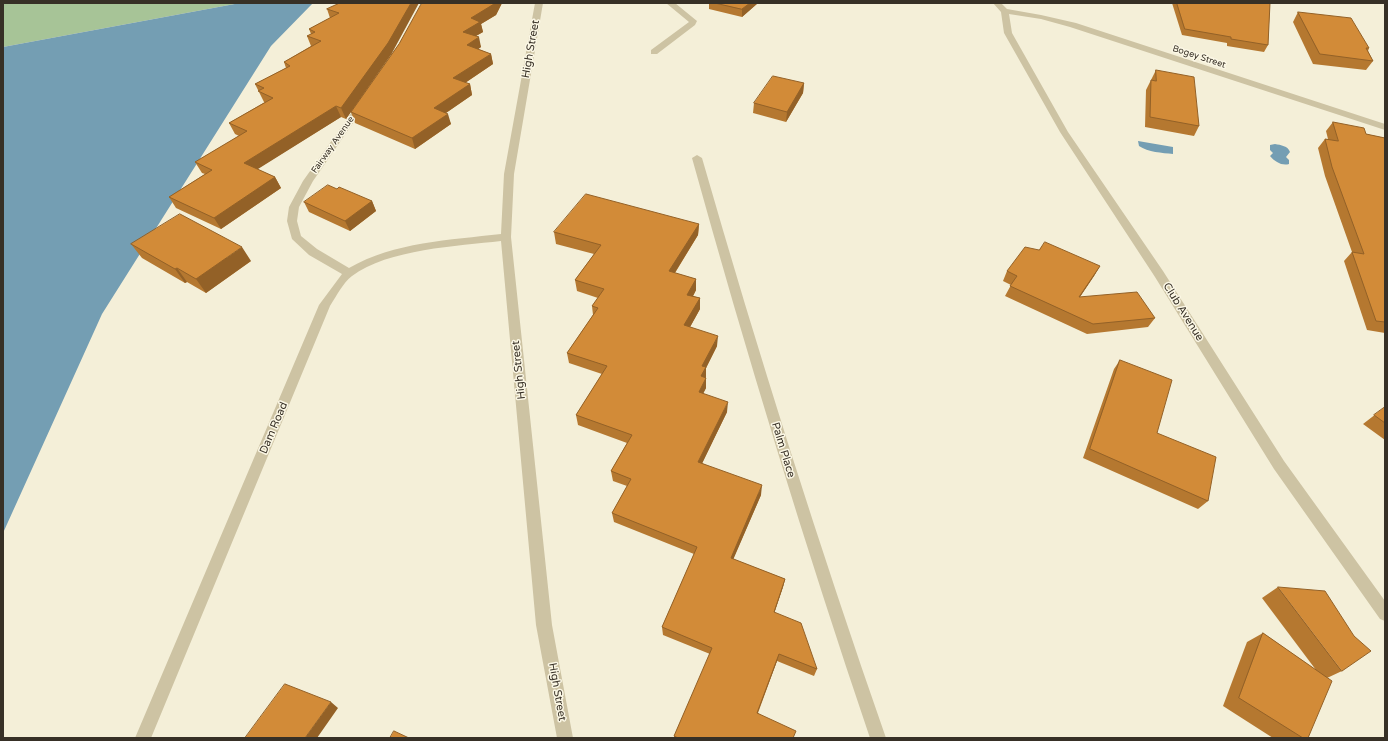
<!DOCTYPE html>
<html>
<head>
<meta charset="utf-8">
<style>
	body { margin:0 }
	#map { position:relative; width:1388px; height:741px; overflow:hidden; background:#f4efd8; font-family:"Varela Round",sans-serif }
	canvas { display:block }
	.frame { position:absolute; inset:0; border:4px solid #373026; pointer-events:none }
</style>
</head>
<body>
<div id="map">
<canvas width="1388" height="741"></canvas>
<div class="frame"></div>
</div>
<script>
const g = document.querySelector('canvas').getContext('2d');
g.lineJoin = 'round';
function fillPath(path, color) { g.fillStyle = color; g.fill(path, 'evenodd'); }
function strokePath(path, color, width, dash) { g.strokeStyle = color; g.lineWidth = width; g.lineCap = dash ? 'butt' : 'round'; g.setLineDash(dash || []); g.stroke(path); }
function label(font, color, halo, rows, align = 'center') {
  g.font = font + ' "Varela Round",sans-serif'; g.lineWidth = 3; g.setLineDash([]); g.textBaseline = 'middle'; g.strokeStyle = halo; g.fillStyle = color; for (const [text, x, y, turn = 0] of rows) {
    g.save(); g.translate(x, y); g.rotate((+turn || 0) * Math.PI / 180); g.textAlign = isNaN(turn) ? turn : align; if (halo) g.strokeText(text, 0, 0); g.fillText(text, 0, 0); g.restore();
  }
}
const green = new Path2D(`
	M3,3H240L3,47Z`);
const water = new Path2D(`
	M240,3H313L271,46L102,314L3,533V47Z
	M1138,141L1173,147V154C1162,153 1148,152 1139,146Z
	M1275,144C1281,145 1288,146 1290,152L1286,157L1289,160V164C1282,166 1275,162 1270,156L1273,153L1270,150V145Z`);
const street = new Path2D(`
	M535,3H543L514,174L511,237L552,625L573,738H557L536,625L501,241C458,246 388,249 352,276C343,283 337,295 330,306L151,738H135L319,305L342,274L309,255L292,239L287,221L289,207L303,181L359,102H365L366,104L313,181L299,207L297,221L301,236L317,249L349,268C394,242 450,240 501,234L504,174Z
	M666,3H675L697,21L695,25L657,54H651V50L689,22Z
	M993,3H1001L1007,9L1041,15L1076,23L1385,124V130L1070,27L1041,19L1009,14L1012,33L1068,132L1163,271L1284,461L1385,601V621L1380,619L1274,469L1155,277L1060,132L1004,33L1001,12Z
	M697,155L702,158C758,353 819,546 886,738H870C805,546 746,353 692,158Z`);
const wall = new Path2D(`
	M340,3L392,53L346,119L341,117L257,169L275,177L281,188L221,229L176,208L169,197L205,174L202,173L195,162L239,136L235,134L229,123L265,102H264L255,84L286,68L284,62L311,46L307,36L311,34L309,29L330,18L327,9Z
	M422,3H502L496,15L481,24L483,32L476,36L481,47L478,49L491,54L493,64L465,83L470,84L472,95L446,113L451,124L415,149L355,123L351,112L399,44Z
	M709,3H758L742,17L709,9Z
	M1172,3H1270L1268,45L1264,52L1227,46V43L1182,35Z
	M1298,12L1369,48L1368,51L1373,61L1366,70L1313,64L1293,22Z
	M1156,70L1199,126L1194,136L1145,127L1146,90Z
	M804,83L803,93L786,122L753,113L754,103Z
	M1333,122L1366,134L1385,138V333L1367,330L1344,261L1352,252L1325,176L1318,148L1325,139H1328L1326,131Z
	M337,189L372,201L376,211L350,231L309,212L304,202Z
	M699,224L698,235L675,273L696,279V290L693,296L700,298V309L690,327L717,346L706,368V388L703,393L727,412L702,463L761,495L733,559L785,579L783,587L774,613L817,669L814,676L777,661L758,713L793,738H674V736L710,654L663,635L662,627L694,554L614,522L612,513L627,486L613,481L611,471L627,443L578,425L576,415L602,374L569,363L567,353L593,315L592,306L598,298L577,291L575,280L594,254L556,244L554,232Z
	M131,244L251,261L206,293L187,282L185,283L142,258Z
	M1100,266L1094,276L1080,297L1155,318L1148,327L1087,334L1005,296L1011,285L1003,281L1007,271Z
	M1120,360L1157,433L1208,501L1198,509L1083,458L1114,369Z
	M1385,407V440L1363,424Z
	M1278,587L1342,671L1327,678L1308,738H1273L1223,706L1247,642L1263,633L1316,670L1262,598Z`);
const shadedWall = new Path2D(`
	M411,3H419L392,53L346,119L341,108Z
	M495,3H502L496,15L481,24L483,32L465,42L463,32L471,18Z
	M750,3H758L742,17V9Z
	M479,37L481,47L469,56L467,45Z
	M491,54L493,64L456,89L453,78Z
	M804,83L803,93L786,122L787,112Z
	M470,84L472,95L437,119L434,108Z
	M336,106L341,117L250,174L244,163Z
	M448,114L451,124L415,149L412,138Z
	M275,177L281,188L221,229L214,218Z
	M372,201L376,211L350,231L345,221Z
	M699,224L698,235L669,282V271Z
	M242,247L251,261L206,293L196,279Z
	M1100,266L1094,276L1073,307L1079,297Z
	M177,268L187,282L185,283L175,269Z
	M696,279V290L688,306L687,295Z
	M700,298V309L685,336L684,325Z
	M718,336L717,346L706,368V378L701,376L702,366Z
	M706,378V388L699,402V392Z
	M728,402L727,412L698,472V462Z
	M762,485L761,495L730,567L731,558Z
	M785,579L783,587L772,620L774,612Z
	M779,654L777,661L755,719L757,713Z
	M331,702L338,708L317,738H305Z`);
const building = new Path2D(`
	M340,3H411L388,43L341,108L336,106L244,163L275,177L214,218L169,197L212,170L195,162L247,131L229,123L273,98L258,91L264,88L255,84L290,66L284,62L321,41L307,36L315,32L309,29L339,13L327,9Z
	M422,3H495L494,4L471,18L480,22L463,32L479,37L467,45L491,54L453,78L470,84L434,108L448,114L412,138L351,112L399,44Z
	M715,3H750L742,9Z
	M1177,3H1270L1268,45L1231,39V37L1185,29Z
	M1298,12L1351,18L1369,48H1366L1373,61L1320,54Z
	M1156,70L1194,77L1199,126L1150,117L1151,80L1156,81Z
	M773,76L804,83L787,112L754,103Z
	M1333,122L1364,128L1366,134L1385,138V322L1376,321L1352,252L1364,254L1332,167L1325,139L1338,141Z
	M328,185L337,189L339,187L372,201L345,221L304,202Z
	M586,194L699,224L669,271L696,279L687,295L700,298L684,325L718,336L702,366L706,367L701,376L706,378L699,392L728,402L698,462L762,485L731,558L785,579L774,612L801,623L817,669L779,654L757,713L796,731L793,738H678L674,736L712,648L662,627L697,547L612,513L631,479L611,471L632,435L576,415L607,366L567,353L598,308L592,306L604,289L575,280L601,245L554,232Z
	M180,214L242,247L196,279L177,268L175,269L131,244Z
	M1045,242L1100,266L1079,297L1137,292L1155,318L1093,324L1010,286L1017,276L1007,271L1025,247L1039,250Z
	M1120,360L1172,380L1157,433L1216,457L1208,501L1090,449Z
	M1385,407V423L1374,415Z
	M1278,587L1325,591L1354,636L1371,651L1342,671Z
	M1263,633L1332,681L1308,738H1303L1239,698Z
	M285,684L331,702L305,738H245Z
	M394,731L409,738H390Z`);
const farStreetnames = [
	["Bogey Street",1199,57,18],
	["Fairway Avenue",333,145,-55]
];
const streetNames = [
	["High Street",531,49,-80],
	["Club Avenue",1183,312,58],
	["High Street",519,370,-96],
	["Dam Road",274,428,-67],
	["Palm Place",783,450,73],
	["High Street",557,692,80]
];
fillPath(green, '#a7c497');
fillPath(water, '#749eb3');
fillPath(street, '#cdc3a3');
fillPath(wall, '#b57830');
fillPath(shadedWall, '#936127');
fillPath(building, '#d28b38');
strokePath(building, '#936127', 1);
label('9px', '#373026', '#fbf7e5', farStreetnames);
label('11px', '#373026', '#fbf7e5', streetNames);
</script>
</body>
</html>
